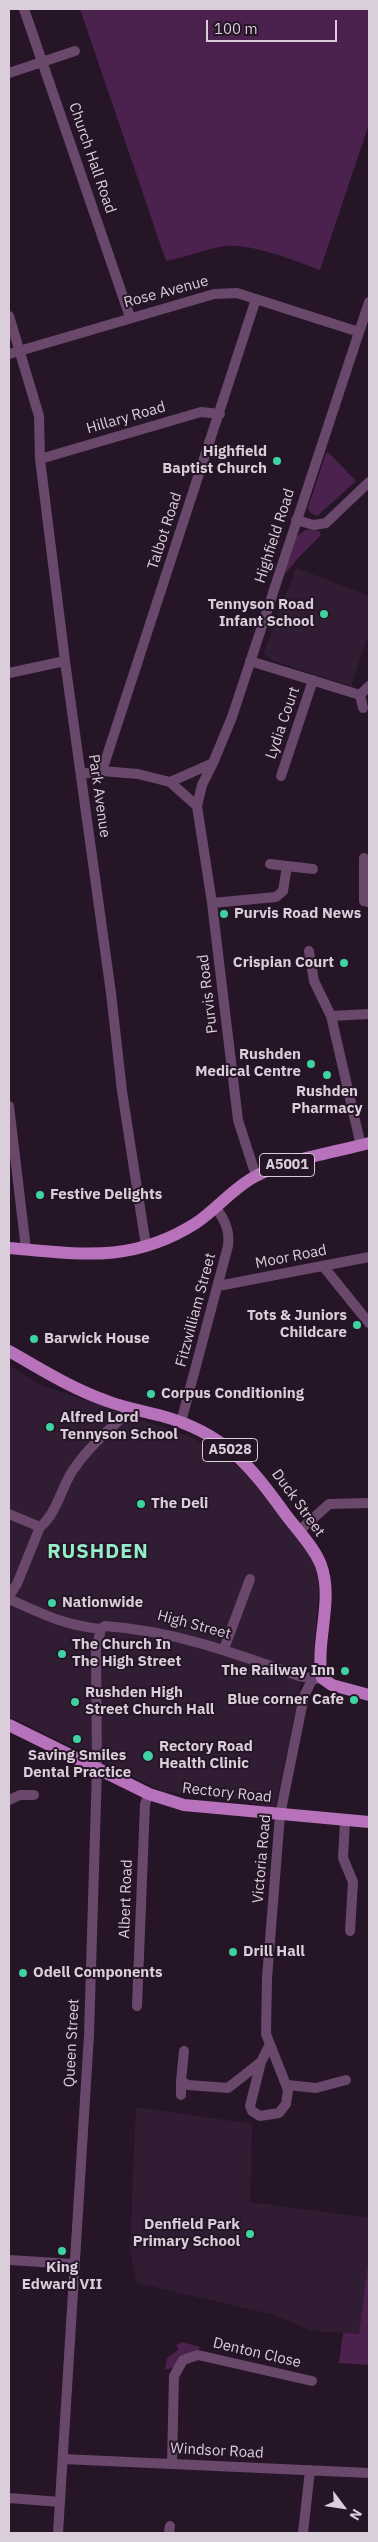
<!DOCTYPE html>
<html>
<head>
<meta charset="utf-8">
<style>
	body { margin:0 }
	#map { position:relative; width:378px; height:2542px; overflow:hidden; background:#261527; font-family:"IBM Plex Sans",sans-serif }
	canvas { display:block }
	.frame { position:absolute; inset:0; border:10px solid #daceda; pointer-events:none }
	.north { position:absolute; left:318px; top:2482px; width:50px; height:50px; -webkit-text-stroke:4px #261527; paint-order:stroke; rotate:121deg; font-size:14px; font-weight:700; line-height:20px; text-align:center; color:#daceda }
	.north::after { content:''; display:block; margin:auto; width:18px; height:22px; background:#daceda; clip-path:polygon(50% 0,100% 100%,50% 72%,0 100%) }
	.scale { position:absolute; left:206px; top:20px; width:131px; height:22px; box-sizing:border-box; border:2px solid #daceda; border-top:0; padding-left:6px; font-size:15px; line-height:18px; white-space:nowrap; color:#daceda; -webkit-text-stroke:4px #261527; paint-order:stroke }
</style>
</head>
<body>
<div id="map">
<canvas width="378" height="2542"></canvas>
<div class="frame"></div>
<div class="north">N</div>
<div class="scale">100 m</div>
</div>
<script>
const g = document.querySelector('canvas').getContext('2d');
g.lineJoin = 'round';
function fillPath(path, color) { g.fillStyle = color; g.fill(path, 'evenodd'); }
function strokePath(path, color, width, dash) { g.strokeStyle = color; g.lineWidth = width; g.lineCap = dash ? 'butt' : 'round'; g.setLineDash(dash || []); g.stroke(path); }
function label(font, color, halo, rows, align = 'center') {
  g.font = font + ' "IBM Plex Sans",sans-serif'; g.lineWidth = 4; g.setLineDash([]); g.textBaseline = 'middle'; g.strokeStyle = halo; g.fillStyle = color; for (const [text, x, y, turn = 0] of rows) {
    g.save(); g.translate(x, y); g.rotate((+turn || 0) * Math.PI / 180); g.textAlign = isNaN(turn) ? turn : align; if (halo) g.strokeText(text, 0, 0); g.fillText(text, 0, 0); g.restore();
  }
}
const built = new Path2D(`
	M296,568L369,596V633L351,686L271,660L264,653Z
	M9,1365L38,1384L191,1437L228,1459L244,1471L315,1560L319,1587L313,1663L301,1682L275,1808L207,1794L190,1795L162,1791L9,1716Z
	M136,2107L252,2124L250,2202L369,2218V2256L359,2335L309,2330L275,2315L137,2283L130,2250Z`);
const green = new Path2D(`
	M80,9H369V124L320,270C296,261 252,243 226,246C206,249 186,257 166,261Z
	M328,452L356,481L317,516L309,512L308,508L326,453Z
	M307,529L319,531L321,535L299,557L284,575L297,536Z
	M369,2256V2365L339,2363L343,2333L359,2334Z
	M182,2342L200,2347C196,2357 177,2370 165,2369L167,2358L179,2349L176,2345Z`);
const minor = new Path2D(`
	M24,9L130,317
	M9,73L75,51
	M9,316L39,416L40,459L65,661L111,993L122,1091L146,1246
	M9,354L214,294L237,293L359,332
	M40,459L201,412L220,414
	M296,520L314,525L326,523L369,482
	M250,661L360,695L369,686
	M9,673L65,661
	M360,695L363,708
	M102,771L256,299
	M81,774L102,771L138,774L170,782L213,763L232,717L369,302
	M281,776L313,680
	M170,782L197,806L212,903L238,1120L256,1176
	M197,806L202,785L213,763
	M364,858V901L369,902
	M270,864L313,869
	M212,903L276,897L283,891L287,866
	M309,951L314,981L331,1016L361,1146
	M331,1016L369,1014
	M9,1106L26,1249
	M323,1266L369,1323
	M218,1286L369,1257
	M181,1422L228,1246C230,1231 225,1220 216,1208
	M9,1514L40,1527
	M299,1531L329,1504L369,1503
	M9,1596L17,1584L40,1527C57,1513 61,1488 73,1470C89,1446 111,1428 132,1409
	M9,1599C42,1614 64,1625 101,1629L105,1626C175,1631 234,1653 299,1676L316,1679
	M224,1649L250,1579
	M9,1800L20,1795H34
	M345,1821L343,1858L353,1882L350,1931
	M137,2006L145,1804L149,1794
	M269,2046L261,2062L250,2106L252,2111L260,2116L279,2113L286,2104L288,2090L266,2034L267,1978L280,1815L304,1696L312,1680
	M184,2051L181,2081L188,2085L228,2088L261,2062
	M287,2085L316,2088L346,2080
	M181,2095V2081
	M9,2260L73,2264
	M63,2459L369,2473
	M172,2464L174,2376L183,2360L198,2355L312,2381
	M9,2498L60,2502
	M58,2533L89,2035L97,1768L96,1649L101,1629
	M169,2533L170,2526
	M303,2533L310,2470`);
const primary = new Path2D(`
	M9,1248C79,1254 132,1264 196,1223C217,1209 234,1187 256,1176C285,1160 337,1152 369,1143
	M9,1351C41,1369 72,1389 107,1401C125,1408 144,1411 162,1416C224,1433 250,1465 286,1515C298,1531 314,1547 321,1565C334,1601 315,1641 322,1678L332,1685L369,1695
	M9,1725L149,1794L184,1805L369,1822`);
const markers = [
	[277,461,5,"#3ed4a2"],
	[324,614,5,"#3ed4a2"],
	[224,914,5,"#3ed4a2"],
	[344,963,5,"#3ed4a2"],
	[311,1064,5,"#3ed4a2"],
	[327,1075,5,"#3ed4a2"],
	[40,1195,5,"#3ed4a2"],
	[357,1325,5,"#3ed4a2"],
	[34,1339,5,"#3ed4a2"],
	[151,1394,5,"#3ed4a2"],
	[50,1427,5,"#3ed4a2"],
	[141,1504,5,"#3ed4a2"],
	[52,1603,5,"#3ed4a2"],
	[62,1654,5,"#3ed4a2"],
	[345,1671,5,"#3ed4a2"],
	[354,1700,5,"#3ed4a2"],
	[75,1702,5,"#3ed4a2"],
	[77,1739,5,"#3ed4a2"],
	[148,1756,6,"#3ed4a2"],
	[233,1952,5,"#3ed4a2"],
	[23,1973,5,"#3ed4a2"],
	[250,2234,5,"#3ed4a2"],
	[62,2251,5,"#3ed4a2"]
];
const shields = [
	[287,1165,55],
	[230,1450,55]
];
const shieldNames = [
	["A5001",287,1165],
	["A5028",230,1450]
];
const streetNames = [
	["Church Hall Road",92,158,71],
	["Rose Avenue",166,292,-15],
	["Hillary Road",126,418,-16],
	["Talbot Road",165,531,-72],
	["Highfield Road",275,536,-72],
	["Lydia Court",283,723,-71],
	["Park Avenue",99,796,82],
	["Purvis Road",208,994,-97],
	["Moor Road",291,1257,-11],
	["Fitzwilliam Street",196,1310,-75],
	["Duck Street",298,1503,54],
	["High Street",194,1625,15],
	["Rectory Road",227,1793,6],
	["Victoria Road",262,1859,-85],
	["Albert Road",126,1899,-88],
	["Queen Street",72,2043,-87],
	["Denton Close",257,2353,13],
	["Windsor Road",217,2451,3]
];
const poiNames = [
	["Highfield",267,452,"right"],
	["Baptist Church",267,469,"right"],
	["Tennyson Road",314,605,"right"],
	["Infant School",314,622,"right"],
	["Purvis Road News",234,914],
	["Crispian Court",334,963,"right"],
	["Rushden",301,1055,"right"],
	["Medical Centre",301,1072,"right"],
	["Rushden",327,1092,"center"],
	["Pharmacy",327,1109,"center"],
	["Festive Delights",50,1195],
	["Tots & Juniors",347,1316,"right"],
	["Childcare",347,1333,"right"],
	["Barwick House",44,1339],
	["Corpus Conditioning",161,1394],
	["Alfred Lord",60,1418],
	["Tennyson School",60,1435],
	["The Deli",151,1504],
	["Nationwide",62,1603],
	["The Church In",72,1645],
	["The High Street",72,1662],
	["The Railway Inn",335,1671,"right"],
	["Rushden High",85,1693],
	["Street Church Hall",85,1710],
	["Blue corner Cafe",344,1700,"right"],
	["Rectory Road",159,1747],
	["Health Clinic",159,1764],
	["Saving Smiles",77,1756,"center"],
	["Dental Practice",77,1773,"center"],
	["Drill Hall",243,1952],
	["Odell Components",33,1973],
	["Denfield Park",240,2225,"right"],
	["Primary School",240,2242,"right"],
	["King",62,2268,"center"],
	["Edward VII",62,2285,"center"]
];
const districtNames = [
	["RUSHDEN",98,1552]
];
fillPath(built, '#311d33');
fillPath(green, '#4b224e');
strokePath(minor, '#69486b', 10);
strokePath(primary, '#b872bc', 12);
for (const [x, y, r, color] of markers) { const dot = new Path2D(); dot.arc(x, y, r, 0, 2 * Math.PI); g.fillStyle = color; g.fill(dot); strokePath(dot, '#261527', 2); }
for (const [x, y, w] of shields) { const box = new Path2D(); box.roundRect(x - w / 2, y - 11.5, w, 23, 4); g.fillStyle = '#261527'; g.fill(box); strokePath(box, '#daceda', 1); }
label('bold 14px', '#daceda', null, shieldNames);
label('15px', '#daceda', '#261527', streetNames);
label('bold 15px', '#daceda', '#261527', poiNames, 'left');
g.letterSpacing = '1px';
label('bold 20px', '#94ecc8', '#261527', districtNames);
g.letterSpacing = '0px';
</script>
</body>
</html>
